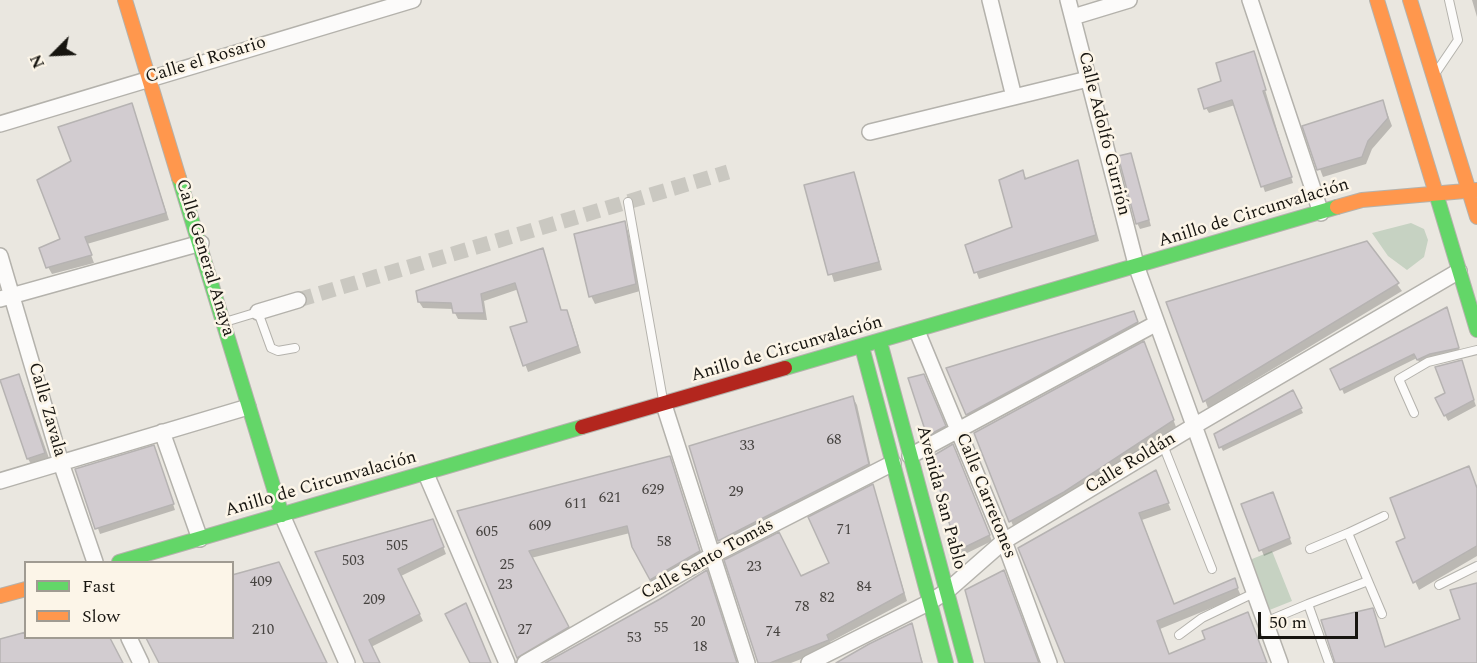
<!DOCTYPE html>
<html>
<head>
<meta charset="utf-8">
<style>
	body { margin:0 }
	#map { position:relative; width:1477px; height:663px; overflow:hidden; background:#eae7e0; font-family:Spectral,serif }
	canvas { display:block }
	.legend { position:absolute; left:24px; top:561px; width:210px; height:78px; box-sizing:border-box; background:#fcf5e8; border:2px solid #a09b92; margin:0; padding:8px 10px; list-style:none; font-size:18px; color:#171510 }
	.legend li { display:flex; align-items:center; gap:12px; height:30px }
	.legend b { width:30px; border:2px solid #a09b92 }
	.north { position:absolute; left:24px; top:24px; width:60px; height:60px; -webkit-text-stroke:4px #fcf5e8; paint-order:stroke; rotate:246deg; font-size:16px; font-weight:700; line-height:24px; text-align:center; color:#171510 }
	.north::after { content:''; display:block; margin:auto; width:21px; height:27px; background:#171510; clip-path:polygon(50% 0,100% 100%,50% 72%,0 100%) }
	.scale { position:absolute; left:1258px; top:612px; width:100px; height:27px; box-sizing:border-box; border:3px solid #171510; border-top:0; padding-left:8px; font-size:18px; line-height:21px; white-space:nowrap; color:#171510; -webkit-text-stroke:4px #fcf5e8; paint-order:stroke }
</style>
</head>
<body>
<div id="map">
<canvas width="1477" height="663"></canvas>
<ul class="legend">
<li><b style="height:8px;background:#63d668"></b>Fast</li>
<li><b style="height:8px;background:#ff974d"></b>Slow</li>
</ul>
<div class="north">N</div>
<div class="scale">50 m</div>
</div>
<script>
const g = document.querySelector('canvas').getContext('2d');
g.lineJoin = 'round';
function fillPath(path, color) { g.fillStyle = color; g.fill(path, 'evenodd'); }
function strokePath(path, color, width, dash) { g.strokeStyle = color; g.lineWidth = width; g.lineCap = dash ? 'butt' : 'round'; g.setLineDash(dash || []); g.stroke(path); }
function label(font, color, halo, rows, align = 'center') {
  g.font = font + ' Spectral,serif'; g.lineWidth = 5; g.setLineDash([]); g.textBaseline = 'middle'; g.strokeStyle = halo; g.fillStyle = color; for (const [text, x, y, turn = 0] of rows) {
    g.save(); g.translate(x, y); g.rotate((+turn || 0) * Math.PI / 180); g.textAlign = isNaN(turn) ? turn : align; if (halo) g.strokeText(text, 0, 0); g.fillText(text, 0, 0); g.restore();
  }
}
const green = new Path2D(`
	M1411,223L1424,229L1428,240L1424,257L1407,270L1388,256L1372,233Z
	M1272,551L1292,601L1267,611L1247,561Z`);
const shadow = new Path2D(`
	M1472,0H1477V17Z
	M1254,53L1293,183L1265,192L1235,105L1209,113L1206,108L1223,82Z
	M1383,102L1392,126L1372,149L1366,164L1323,177L1304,127Z
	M131,105L169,220L87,244L94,263L52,274L48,267Z
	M1131,154L1151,226L1140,229L1137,223Z
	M1077,162L1099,241L979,279L967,246L1014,228L1023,172L1027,180Z
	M854,174L882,270L834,282L806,186Z
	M624,223L628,231L640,291L595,304L591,296Z
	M1366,243L1402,291L1208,408L1168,303Z
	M542,250L562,312H566L570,318L581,353L528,372L512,328L529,323L519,289L484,301L487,320L458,319L453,309L423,308L419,302Z
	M1447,309L1460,353L1420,364L1417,358L1344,394L1342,389Z
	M1137,319L1140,329L971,420L967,414Z
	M1147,349L1176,427L1067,498L1014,528L976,433Z
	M1461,362L1476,406L1448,421L1437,399L1447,394Z
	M18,375L24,387L51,464L35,470L28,459Z
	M927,381L948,432L931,441L928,435Z
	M1293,392L1303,413L1223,451L1221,447Z
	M853,398L857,405L872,472L724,548L691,447Z
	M154,447L175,510L100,534L77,470Z
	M956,451L992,541L961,556L933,457Z
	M669,458L703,558L655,586L633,546L630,533L531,558L571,634L522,663L459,512Z
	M1468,467L1477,487V556L1419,590L1398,543L1407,539Z
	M1155,472L1171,510L1142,520L1174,605L1234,580L1241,596L1160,629L1169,655L1251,621L1267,663H1065L1020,548Z
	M873,486L907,601L830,642L832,647L791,663H760L799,575L809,574L831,564Z
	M1275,499L1292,544L1264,556L1243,505Z
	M433,520L446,554L401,576L423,621L371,647L379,663H366L317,553Z
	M706,572L737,663H548Z
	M911,625L923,663H839Z
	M26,638H110L121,663H0V640Z
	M148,638H232L327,663H161Z`);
const building = new Path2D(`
	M1254,51L1266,90L1263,91L1292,177L1261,187L1232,100L1204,109L1198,89L1221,81L1216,63Z
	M1383,100L1388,118L1368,141L1362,157L1317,170L1302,126Z
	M132,103L166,213L85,237L92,255L46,268L39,248L60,239L37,180L71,161L58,127Z
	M1131,153L1149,220L1136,224L1118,156Z
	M1078,160L1096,235L974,273L965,245L1012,227L999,180L1023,170L1025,179Z
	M854,172L879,262L828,275L804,185Z
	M625,221L636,284L589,297L574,234Z
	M1367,241L1399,283L1203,402L1166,302Z
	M543,248L561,310H567L578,346L523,366L510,327L527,322L515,283L481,294L484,313H453L451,303L418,302L416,291Z
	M1447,307L1459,348L1430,354L1417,360L1414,354L1340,390L1330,369Z
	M1134,311L1138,322L966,415L946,368Z
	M1144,341L1174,420L1064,492L1009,522L974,433Z
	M1462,360L1474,400L1444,416L1435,398L1445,393L1435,367Z
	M19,374L45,453L27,459L0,380Z
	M924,374L946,426L927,436L908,378Z
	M1293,390L1302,408L1219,448L1214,434Z
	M853,396L869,464L718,541L689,446Z
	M953,444L990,535L957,551L931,457Z
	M154,445L174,504L95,529L75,469Z
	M670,456L700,551L650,580L632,547L627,526L529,551L569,627L517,658L457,511Z
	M1469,466L1477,488V546L1413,583L1396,542L1405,538L1390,498Z
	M1156,470L1169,503L1139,513L1174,604L1235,578L1238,588L1157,621L1169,654L1205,639L1202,631L1248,612L1267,663H1065L1018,548Z
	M873,484L904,593L827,635L829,640L770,663H758L724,560L779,532L801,576L829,563L808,517Z
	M1273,492L1290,538L1259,551L1241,504Z
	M433,519L444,547L398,569L420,614L369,640L380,663H364L315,552Z
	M279,562L327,663H159L146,638H232V575Z
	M707,570L737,663H545L660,599Z
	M1004,570L1039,663H985L965,590Z
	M1477,583V663H1335L1321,620L1373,608L1385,647L1460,619L1450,590Z
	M466,603L491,663H470L445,614Z
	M912,623L922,663H836L869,644Z
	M26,632V638H110L123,663H0V639Z`);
const streetTunnel = new Path2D(`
	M298,300L728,172`);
const lane = new Path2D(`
	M1437,71L1458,40L1449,0
	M628,202L663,400
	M225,322L258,312L271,348L278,351L295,348
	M1414,413L1399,379L1428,362L1477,350
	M1163,445L1212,569
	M1348,533L1384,516
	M1368,581L1382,614
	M1439,585L1477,566
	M1308,604L1368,581L1348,533L1310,549
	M1265,622L1308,604L1329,663
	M1179,635L1202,618L1254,593`);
const street = new Path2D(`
	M990,0L1014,97
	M1068,0L1137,268L1280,663
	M1250,0L1321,213
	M1073,17L1129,0
	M0,124L413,0
	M870,132L1088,79
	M0,256L61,463L95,562
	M0,299L201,243
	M258,312L298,300
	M917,331L1004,541L1049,663
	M664,405L747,663
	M162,432L200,539
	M910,456L1157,323
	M426,474L507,663
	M0,481L248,407
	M282,515L347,663
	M129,638L141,663
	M525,663L711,556L893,463
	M809,663L930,602L947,591L1004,541L1194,426L1459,271`);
const fast = new Path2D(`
	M179,178L282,515
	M1435,190L1477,330
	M880,342L966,663
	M862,347L946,663
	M785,368L1337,207
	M119,562L582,427`);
const slow = new Path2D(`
	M125,0L179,178
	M1377,0L1435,190
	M1410,0L1477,217
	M1337,207L1362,200L1477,190
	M0,596L26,589`);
const jam = new Path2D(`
	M582,427L785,368`);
const numberNames = [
	["68",834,441],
	["33",747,447],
	["629",653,491],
	["29",736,493],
	["621",610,499],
	["611",576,505],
	["609",540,527],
	["71",844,531],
	["605",487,533],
	["58",664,543],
	["505",397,547],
	["503",353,562],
	["25",507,566],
	["23",754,568],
	["409",261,583],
	["23",505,586],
	["84",864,588],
	["82",827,599],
	["209",374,601],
	["78",802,608],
	["20",698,623],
	["55",661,629],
	["210",263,631],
	["27",525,631],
	["74",773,633],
	["53",634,639],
	["18",700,648]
];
const streetNames = [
	["Calle el Rosario",206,61,-17],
	["Calle Adolfo Gurrión",1103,134,76],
	["Anillo de Circunvalación",1254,214,-17],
	["Calle General Anaya",204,258,73],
	["Anillo de Circunvalación",787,350,-16],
	["Calle Zavala",46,410,74],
	["Calle Roldán",1131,464,-31],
	["Anillo de Circunvalación",321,485,-16],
	["Calle Carretones",985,496,68],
	["Avenida San Pablo",940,498,75],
	["Calle Santo Tomás",708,560,-29]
];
fillPath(green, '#c6d2c2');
fillPath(shadow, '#0003');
fillPath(building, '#d2ccd0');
strokePath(building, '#b6b3b2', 1.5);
strokePath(streetTunnel, '#cac8c1', 15, [15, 8]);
strokePath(lane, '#b4b2ac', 10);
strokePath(street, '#b4b2ac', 18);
strokePath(fast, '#b4b2ac', 16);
strokePath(slow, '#b4b2ac', 16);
strokePath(jam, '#b4b2ac', 16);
strokePath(lane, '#fcfbfa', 8);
strokePath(street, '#fcfbfa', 15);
strokePath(fast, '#63d668', 14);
strokePath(slow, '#ff974d', 14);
strokePath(jam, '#b3261e', 14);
label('15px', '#464340', null, numberNames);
label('18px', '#171510', '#fcf5e8', streetNames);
</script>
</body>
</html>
